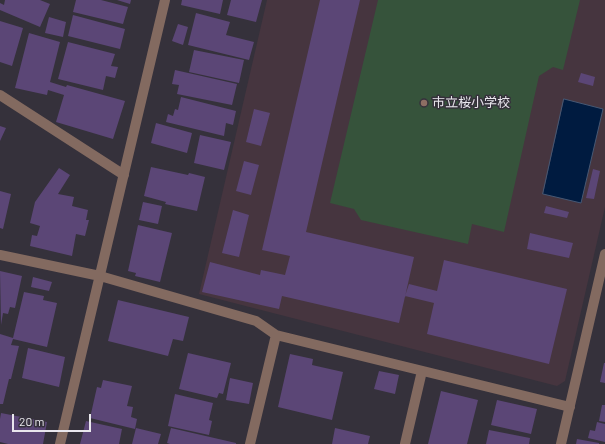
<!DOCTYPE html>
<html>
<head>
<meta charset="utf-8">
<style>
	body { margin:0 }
	#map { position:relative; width:605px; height:444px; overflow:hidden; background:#35313b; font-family:Barlow,sans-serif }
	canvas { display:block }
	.scale { position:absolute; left:12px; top:414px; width:79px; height:18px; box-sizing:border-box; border:2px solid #e9e7ed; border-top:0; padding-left:5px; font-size:12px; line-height:14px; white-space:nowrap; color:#e9e7ed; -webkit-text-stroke:3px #35313b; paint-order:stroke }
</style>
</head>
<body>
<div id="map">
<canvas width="605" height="444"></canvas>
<div class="scale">20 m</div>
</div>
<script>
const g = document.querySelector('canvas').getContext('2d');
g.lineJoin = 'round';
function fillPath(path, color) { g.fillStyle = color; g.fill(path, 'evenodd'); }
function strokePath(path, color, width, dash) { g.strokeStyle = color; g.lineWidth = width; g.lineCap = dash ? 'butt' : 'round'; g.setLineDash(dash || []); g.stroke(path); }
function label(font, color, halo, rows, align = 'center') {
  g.font = font + ' Barlow,"Noto Sans JP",sans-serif'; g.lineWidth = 3; g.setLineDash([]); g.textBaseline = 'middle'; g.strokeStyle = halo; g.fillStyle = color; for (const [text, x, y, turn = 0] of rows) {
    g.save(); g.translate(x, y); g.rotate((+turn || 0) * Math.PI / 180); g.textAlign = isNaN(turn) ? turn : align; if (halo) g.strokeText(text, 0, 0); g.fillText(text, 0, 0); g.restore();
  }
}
const education = new Path2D(`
	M267,0H605V207L565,381L557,386L199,294Z`);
const green = new Path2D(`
	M378,0H580L563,70L553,67L539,76L504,232L472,224L468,244L361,220L354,209L330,203Z`);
const water = new Path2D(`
	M564,99L603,109L581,203L543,194Z`);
const building = new Path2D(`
	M5,0H40L50,4L40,27L0,10V3L4,5Z
	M76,0H101L128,7L123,24L73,12Z
	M117,0H131L130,4Z
	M182,0H223L220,14L181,5Z
	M231,0H262L256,22L227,15Z
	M320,0H360L306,232L414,257L399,323L282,296L279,309L202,292L210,262L260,275L261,270L285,275L290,256L262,250Z
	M196,13L230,22L226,35L254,42L249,60L188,45Z
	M73,15L125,29L120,49L68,36Z
	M49,17L66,22L63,37L45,33Z
	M0,21L23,28L12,66L0,62Z
	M178,24L188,27L183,45L172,41Z
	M29,33L60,42L50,82L66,87L67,85L125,101L113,139L56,122L64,95L48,90L47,95L15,88Z
	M68,42L115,54L111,66L118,67L115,78L106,76L103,90L58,79Z
	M194,50L244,60L239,83L189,72Z
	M175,70L237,84L232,105L177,94L179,85L172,84Z
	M581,73L595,77L593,86L578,82Z
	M181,97L236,111L233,125L226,123L224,136L166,122L168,114L173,116L175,109L178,110Z
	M254,109L270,113L261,146L246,142Z
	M156,123L192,133L187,153L151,143Z
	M0,126L6,128L0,141Z
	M200,135L231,142L224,170L194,163Z
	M244,161L259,165L251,195L236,191Z
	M151,167L188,175L189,173L205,177L197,211L165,204L166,202L144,196Z
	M59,168L70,175L58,194L74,197L72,206L88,210L86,220H89L85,236L76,234L72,256L30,246L32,235L37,236L40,226L30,223L35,202Z
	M593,169L600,171L594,199L586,198Z
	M0,191L11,194L3,229L0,228Z
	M143,202L162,206L158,224L139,220Z
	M546,206L569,212L567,218L544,213Z
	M233,210L249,215L239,257L222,253Z
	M138,225L172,233L160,282L135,276L136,273L128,271Z
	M530,233L573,243L569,258L527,249Z
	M444,260L567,289L549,364L427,334L434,303L405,296L409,284L437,291Z
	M0,271L22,276L15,308L10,307L8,314L3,313L1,325Z
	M33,277L52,282L49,291L31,287Z
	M24,292L44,296L43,300L57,303L47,347L13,339L11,345L19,346L11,379H9L3,404H0V334L13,338Z
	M118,300L189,317L183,341L173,339L168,356L108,341Z
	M28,348L65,357L59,387L22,378Z
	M188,353L231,363L223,394L219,393L217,398L179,389Z
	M290,354L313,359L312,365L343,372L332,420L278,407Z
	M604,363H605V383L600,382Z
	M379,371L399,375L395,394L374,389Z
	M230,378L253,383L249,404L226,400Z
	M103,380L132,386L127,406L133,407L131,417L137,419L135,429L90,418L97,387L101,388Z
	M441,391L478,400L467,444H428Z
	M175,394L213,403L209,420L212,421L209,435L168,426Z
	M497,400L537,409L531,434L491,425Z
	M602,405H605V422L599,421Z
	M1,413L47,422L43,444H8L0,442V419Z
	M86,421L122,429L119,444H80Z
	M597,422L605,424V442L588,438L590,430L595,431Z
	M136,428L161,434L158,444H132Z
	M171,428L236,443V444H170L167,443Z
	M335,428L370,436L368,444H332Z
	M489,430L530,438L529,444H486Z
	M577,439L599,443V444H576Z`);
const minor = new Path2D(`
	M0,95L124,175
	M0,255L100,276L256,321L276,335L570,407
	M60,444L165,0
	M250,444L276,335
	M405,444L422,371
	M561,444L605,254`);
const markers = [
	[424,103,4,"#8d6e63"]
];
const poiNames = [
	["市立桜小学校",432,103]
];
fillPath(education, '#46353f');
fillPath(green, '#36533b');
fillPath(water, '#001b40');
strokePath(water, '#465874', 1);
fillPath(building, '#5b4676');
strokePath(minor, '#836a60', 10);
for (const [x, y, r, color] of markers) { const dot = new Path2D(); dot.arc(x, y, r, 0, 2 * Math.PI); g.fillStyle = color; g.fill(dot); strokePath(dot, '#35313b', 1.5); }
label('13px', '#e9e7ed', '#35313b', poiNames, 'left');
</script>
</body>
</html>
